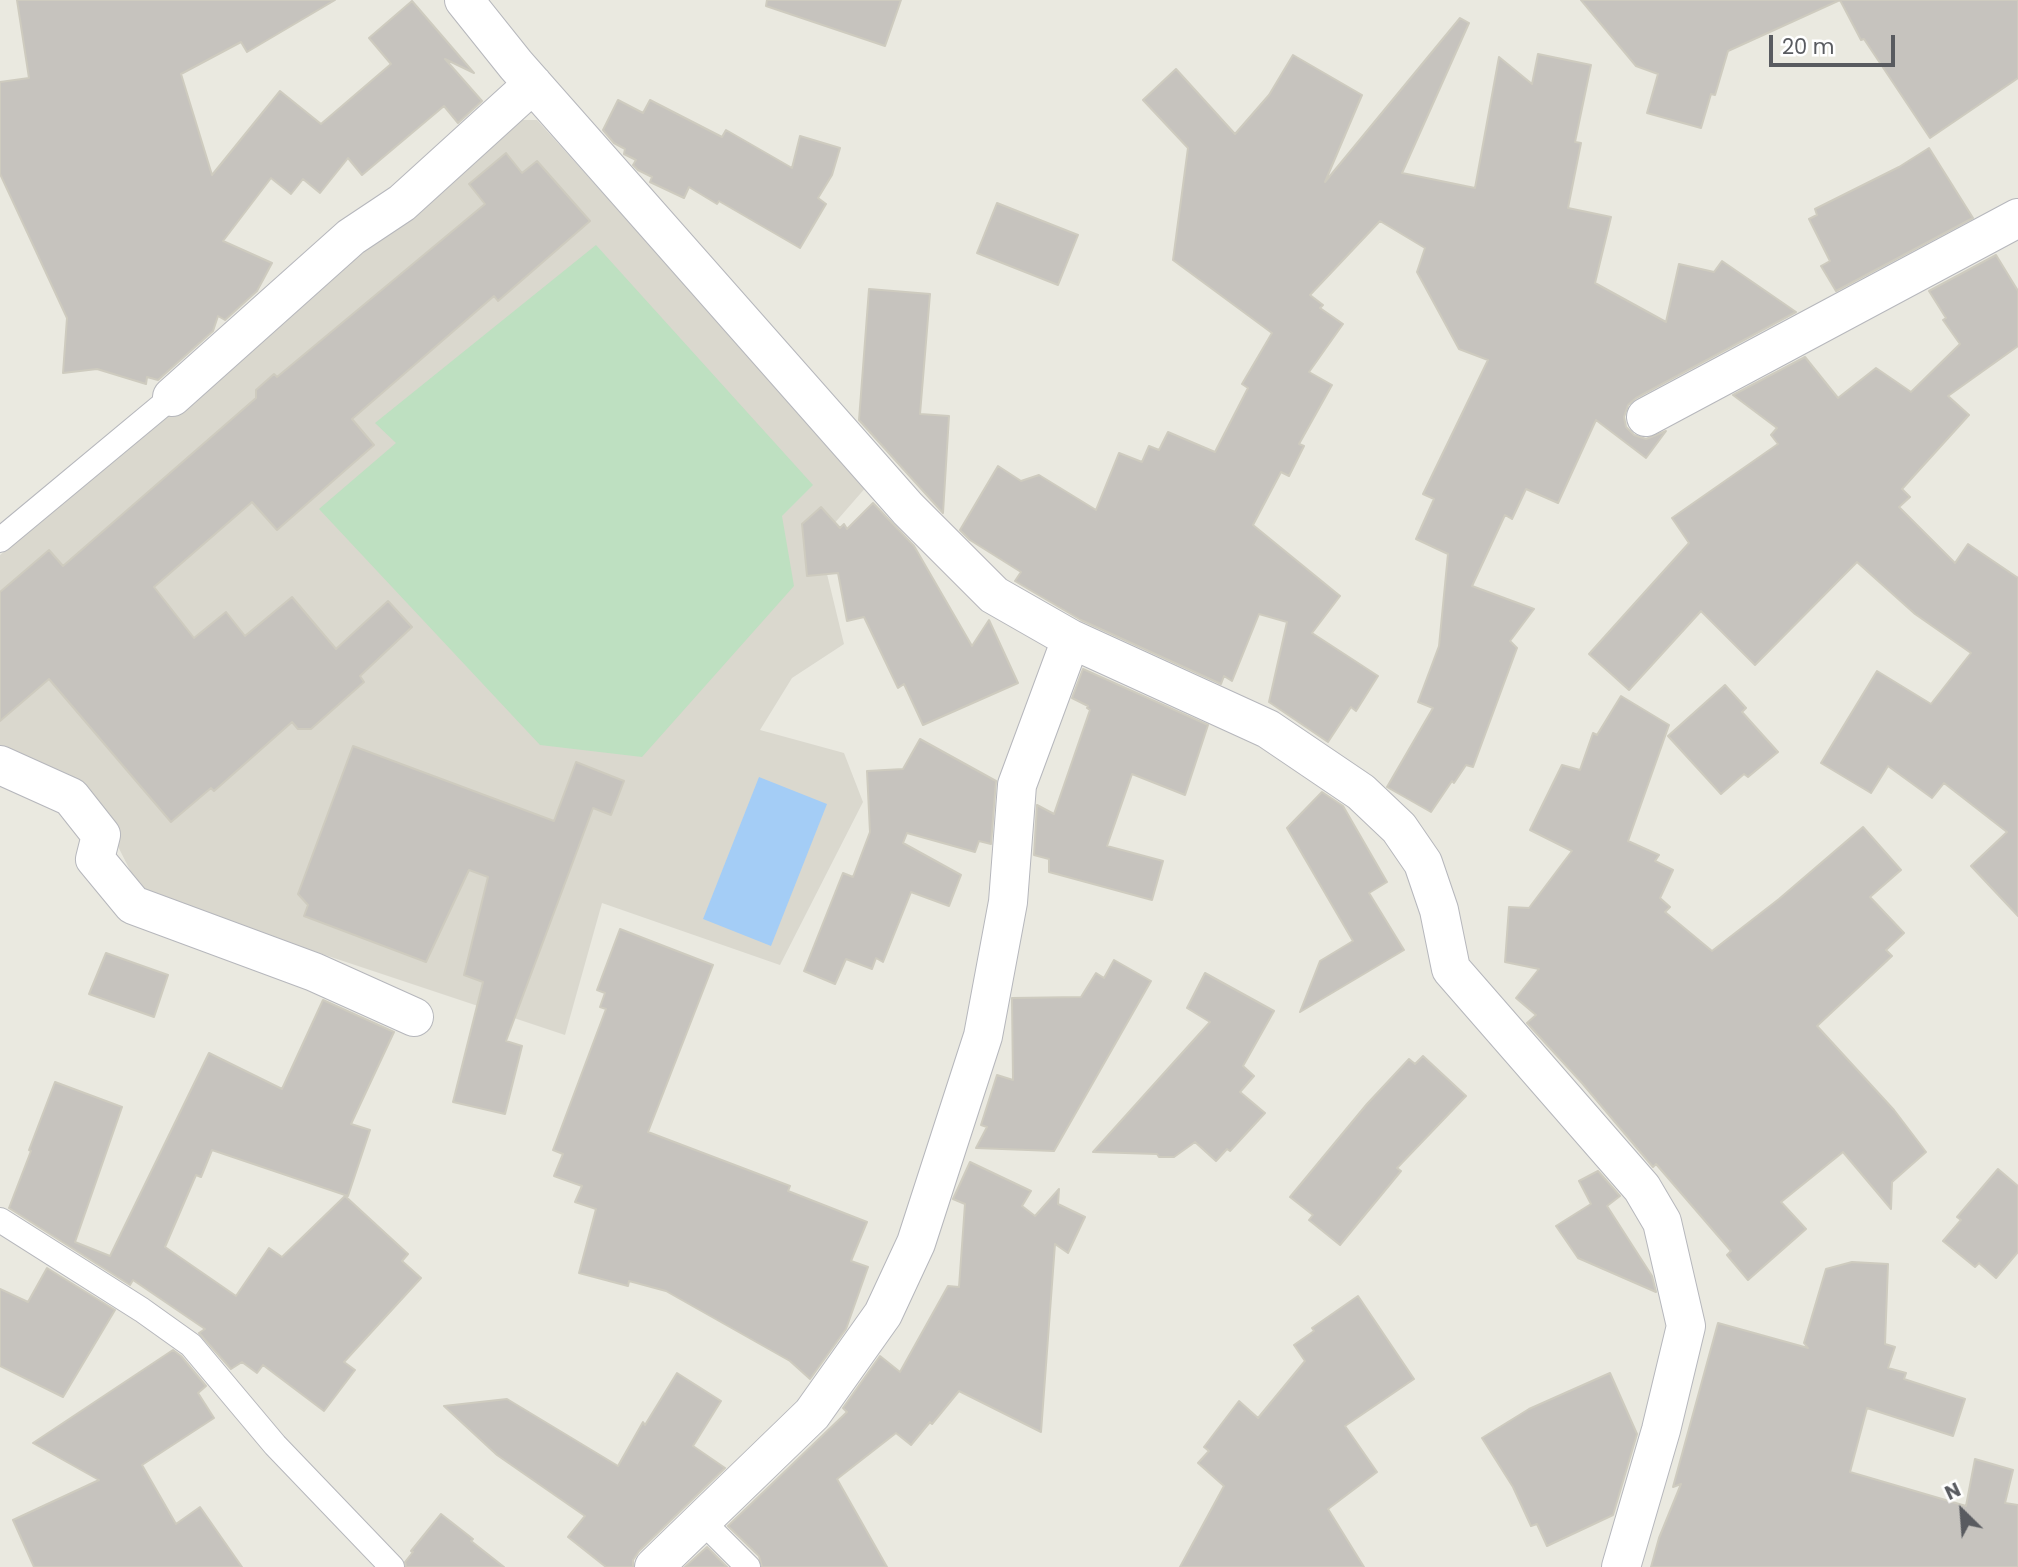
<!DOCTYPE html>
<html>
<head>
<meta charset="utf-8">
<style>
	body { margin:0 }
	#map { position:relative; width:2018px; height:1567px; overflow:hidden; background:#eae9e0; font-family:Poppins,sans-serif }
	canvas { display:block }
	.north { position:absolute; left:1927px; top:1476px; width:70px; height:70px; -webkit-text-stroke:5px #fff; paint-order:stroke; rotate:335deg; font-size:19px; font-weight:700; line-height:28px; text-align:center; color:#595b60 }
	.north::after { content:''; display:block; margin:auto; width:24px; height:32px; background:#595b60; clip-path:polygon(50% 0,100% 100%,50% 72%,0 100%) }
	.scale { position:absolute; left:1769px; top:35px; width:126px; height:32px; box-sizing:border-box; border:4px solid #595b60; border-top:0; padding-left:9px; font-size:21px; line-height:24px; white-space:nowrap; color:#595b60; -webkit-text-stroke:5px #fff; paint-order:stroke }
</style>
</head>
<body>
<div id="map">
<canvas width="2018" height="1567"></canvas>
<div class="north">N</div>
<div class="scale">20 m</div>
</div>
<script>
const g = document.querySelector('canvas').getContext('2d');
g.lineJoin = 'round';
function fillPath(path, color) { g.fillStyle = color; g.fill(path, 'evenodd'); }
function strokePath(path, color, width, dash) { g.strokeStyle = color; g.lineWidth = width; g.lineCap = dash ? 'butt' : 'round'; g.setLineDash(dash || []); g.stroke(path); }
const education = new Path2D(`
	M522,120H537L867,486L819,541L844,644L792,678L760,730L844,753L863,802L780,965L602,903L565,1035L142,894L89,789L0,756V555Z`);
const green = new Path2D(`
	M596,245L813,485L782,516L794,586L642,757L540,745L319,509L396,443L375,423Z`);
const water = new Path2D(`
	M759,777L827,804L771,946L703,919Z`);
const building = new Path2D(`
	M17,0H335L247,52L241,42L181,74L212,175L280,91L321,124L391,64L369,38L412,1L474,73L445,59L482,101L458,123L444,106L362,175L348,158L320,193L303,179L291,194L271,178L223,241L272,263L257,291L225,320L218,316L213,331L158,380L147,377L146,384L97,369L63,373L67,318L0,174V82L29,78Z
	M767,0H901L885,46L766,6Z
	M1581,0H1840L1728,51L1715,95L1711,94L1701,128L1647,113L1658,74L1636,66Z
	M1840,0H2018V78L1930,138L1864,39L1861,40Z
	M1460,18L1469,23L1402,173L1475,188L1499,57L1532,84L1538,54L1591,65L1575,142L1581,143L1568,208L1611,217L1595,283L1666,322L1679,264L1714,272L1722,261L1796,312L1636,398L1628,405L1624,417L1626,427L1634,435L1646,439L1666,431L1646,458L1596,420L1558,503L1526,489L1512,519L1505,515L1472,586L1534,609L1510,641L1517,648L1473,767L1466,765L1454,783L1452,781L1431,812L1387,787L1433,708L1418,702L1439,646L1448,554L1416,539L1434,499L1423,494L1488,360L1459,349L1417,272L1425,248L1380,221L1310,295L1323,305L1320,308L1343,324L1309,372L1332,385L1299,444L1304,446L1289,476L1281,472L1253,525L1340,596L1312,633L1378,676L1356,711L1351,707L1328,742L1269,702L1287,622L1259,614L1232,681L1224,676L1221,684L1081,620L1030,590L1015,581L1021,572L970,540L960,530L998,466L1021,481L1039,475L1096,510L1119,453L1142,462L1149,446L1159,450L1168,432L1215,452L1248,388L1242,384L1272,333L1173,260L1188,148L1143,100L1176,69L1235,134L1269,95L1293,55L1362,95L1325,182Z
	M618,100L643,113L650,100L722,137L726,130L792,168L800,136L840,148L832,175L818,198L826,204L800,248L719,201L717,204L689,187L684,198L650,182L652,177L638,170L633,165L636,160L624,154L625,149L614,143L603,130Z
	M1929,148L1973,218L1836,291L1821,266L1830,261L1809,219L1817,215L1815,209L1899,167Z
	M506,153L522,173L537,161L590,221L498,301L494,296L352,419L374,445L277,530L252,502L154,587L194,638L226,612L245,636L292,597L336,649L388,601L412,627L360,676L364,682L311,729H298L292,722L214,791L211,788L171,822L49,679L0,721V592L49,550L63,566L256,398V390L274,374L277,377L485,204L469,184Z
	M997,203L1078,235L1058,285L977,253Z
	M1996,255L2018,291V346L1948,396L1969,415L1902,489L1910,497L1899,507L1955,563L1968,544L2018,578V916L1971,866L2007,832L1944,783L1932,798L1888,766L1871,793L1821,763L1877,671L1931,704L1971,653L1915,614L1857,562L1755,665L1701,611L1629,690L1589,654L1689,543L1672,518L1778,444L1771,435L1777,428L1733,395L1805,357L1838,398L1876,368L1911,392L1960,344L1943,320L1946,318L1929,291Z
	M869,289L930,294L920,414L949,416L943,513L859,420Z
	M873,503L914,546L972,646L989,620L1018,683L923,725L904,684L898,688L864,617L847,621L838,573L807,576L802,524L821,507L840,528L844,524L847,529Z
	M1083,669L1208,725L1185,795L1132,774L1107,846L1163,861L1152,900L1049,872V859L1034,855L1037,805L1054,814L1090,710L1087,708L1088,706L1072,698Z
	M1725,685L1746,708L1742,712L1778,752L1748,777L1744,774L1721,794L1668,736Z
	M1621,696L1669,725L1628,841L1659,855L1655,861L1673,870L1660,898L1670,907L1665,912L1712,951L1779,899L1863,827L1901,870L1870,897L1904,933L1886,950L1892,956L1817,1026L1894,1110L1926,1152L1892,1182L1891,1209L1843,1152L1781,1202L1806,1229L1748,1280L1727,1255L1731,1251L1656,1164L1653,1167L1582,1083L1527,1023L1536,1015L1516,998L1539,969L1505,962L1509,907L1529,908L1572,851L1530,830L1562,765L1580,770L1593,733L1597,735Z
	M920,739L996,781L991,844L979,841L975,852L907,833L903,843L961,875L949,906L911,892L883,962L876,958L872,969L846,959L835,984L804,971L843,873L853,877L870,832L867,771L903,769Z
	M353,746L554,821L576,762L624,781L611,815L593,808L506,1041L522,1046L505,1114L453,1102L483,982L464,975L488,877L469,870L426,962L304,916L308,905L298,894Z
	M1322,792L1343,806L1387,882L1369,893L1404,950L1300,1012L1320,961L1353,941L1287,828Z
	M620,929L713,965L648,1132L790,1186L788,1191L867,1222L851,1261L868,1267L846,1329L810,1379L790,1361L666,1291L629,1281L628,1286L579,1273L596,1209L575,1202L582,1186L554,1176L563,1154L553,1150L606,1009L600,1007L605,993L597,990Z
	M106,953L168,975L154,1017L89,994Z
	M1114,960L1151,981L1054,1151L976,1148L987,1127L981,1125L997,1075L1013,1080L1012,998L1081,997L1096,973L1104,978Z
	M1205,973L1274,1011L1243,1066L1254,1076L1240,1092L1265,1113L1230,1151L1227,1149L1216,1161L1195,1142L1174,1157H1159L1157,1154L1093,1152L1210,1022L1187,1008Z
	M323,1000L394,1032L351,1124L370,1130L348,1196L212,1150L201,1177L196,1175L165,1247L236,1296L269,1248L282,1257L345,1196L408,1254L402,1261L421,1278L344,1362L355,1370L324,1411L263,1365L257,1373L242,1362L231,1369L199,1333L205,1329L133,1280L130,1285L9,1208L31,1151L29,1150L55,1082L122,1107L75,1242L110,1256L209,1053L282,1089Z
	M1423,1056L1466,1096L1397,1168L1401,1171L1340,1245L1309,1220L1313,1215L1290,1197L1367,1104L1409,1059L1415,1064Z
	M970,1162L1031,1191L1022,1206L1035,1216L1059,1189L1058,1204L1085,1217L1068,1253L1055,1244L1041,1432L959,1391L932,1424L930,1422L911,1445L896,1433L837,1479L887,1567H762L759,1556L728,1526L847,1412L843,1408L880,1356L900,1372L948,1286L959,1287L965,1204L953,1199Z
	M1998,1169L2018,1186V1252L1996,1278L1979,1263L1975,1267L1943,1241L1961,1220L1957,1217Z
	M1598,1171L1620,1196L1607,1206L1652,1276L1656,1292L1578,1258L1556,1226L1591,1204L1579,1181Z
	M1852,1262L1888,1264L1885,1344L1895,1347L1888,1368L1906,1373L1904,1379L1965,1399L1953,1436L1867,1408L1850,1472L1966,1506L1975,1459L2013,1470L2005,1503L2018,1505V1567H1651L1659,1538L1681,1484L1673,1487L1718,1323L1808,1348L1804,1343L1826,1269Z
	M47,1268L115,1310L63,1397L0,1366V1289L28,1302Z
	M1358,1296L1414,1379L1345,1426L1377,1472L1328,1509L1364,1567H1180L1224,1486L1198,1463L1209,1451L1204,1447L1239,1401L1258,1418L1305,1361L1294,1345L1314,1331L1312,1328Z
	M173,1350L181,1356L206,1386L198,1393L214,1418L142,1465L176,1524L200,1507L242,1567H34L13,1520L99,1480L33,1443Z
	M677,1373L721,1401L693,1446L725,1468L639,1551L633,1560V1567H606L568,1537L585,1516L497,1455L444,1406L507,1399L618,1466L643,1422L645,1425Z
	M1610,1373L1637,1434L1613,1515L1547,1546L1537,1524L1531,1526L1513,1487L1482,1438L1529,1409Z
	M441,1514L473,1539L471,1541L504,1567H406L405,1562L413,1552L411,1551Z
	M707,1547L727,1567H685Z`);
const lane = new Path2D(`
	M0,540L172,397
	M0,1220L142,1310L191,1345L275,1445L392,1567
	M703,1522L748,1567`);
const street = new Path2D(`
	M464,0L516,65L908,509L994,595L1071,639L1268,729L1361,792L1399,828L1423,863L1439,910L1451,969L1642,1188L1662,1222L1686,1326L1661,1430L1621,1567
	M172,397L351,237L402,203L533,84
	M1646,417L2018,218
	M0,765L71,797L101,835L95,859L133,905L314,972L414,1017
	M654,1567L812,1414L883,1314L916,1243L983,1036L1008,902L1017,785L1071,639`);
fillPath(education, '#dad8ce');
fillPath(green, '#bee0c1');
fillPath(water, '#a4cdf6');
fillPath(building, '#c6c3be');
strokePath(building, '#cecbbf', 2);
strokePath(lane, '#b6b7bc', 26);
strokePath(street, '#b6b7bc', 40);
strokePath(lane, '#fff', 24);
strokePath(street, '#fff', 38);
</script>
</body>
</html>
